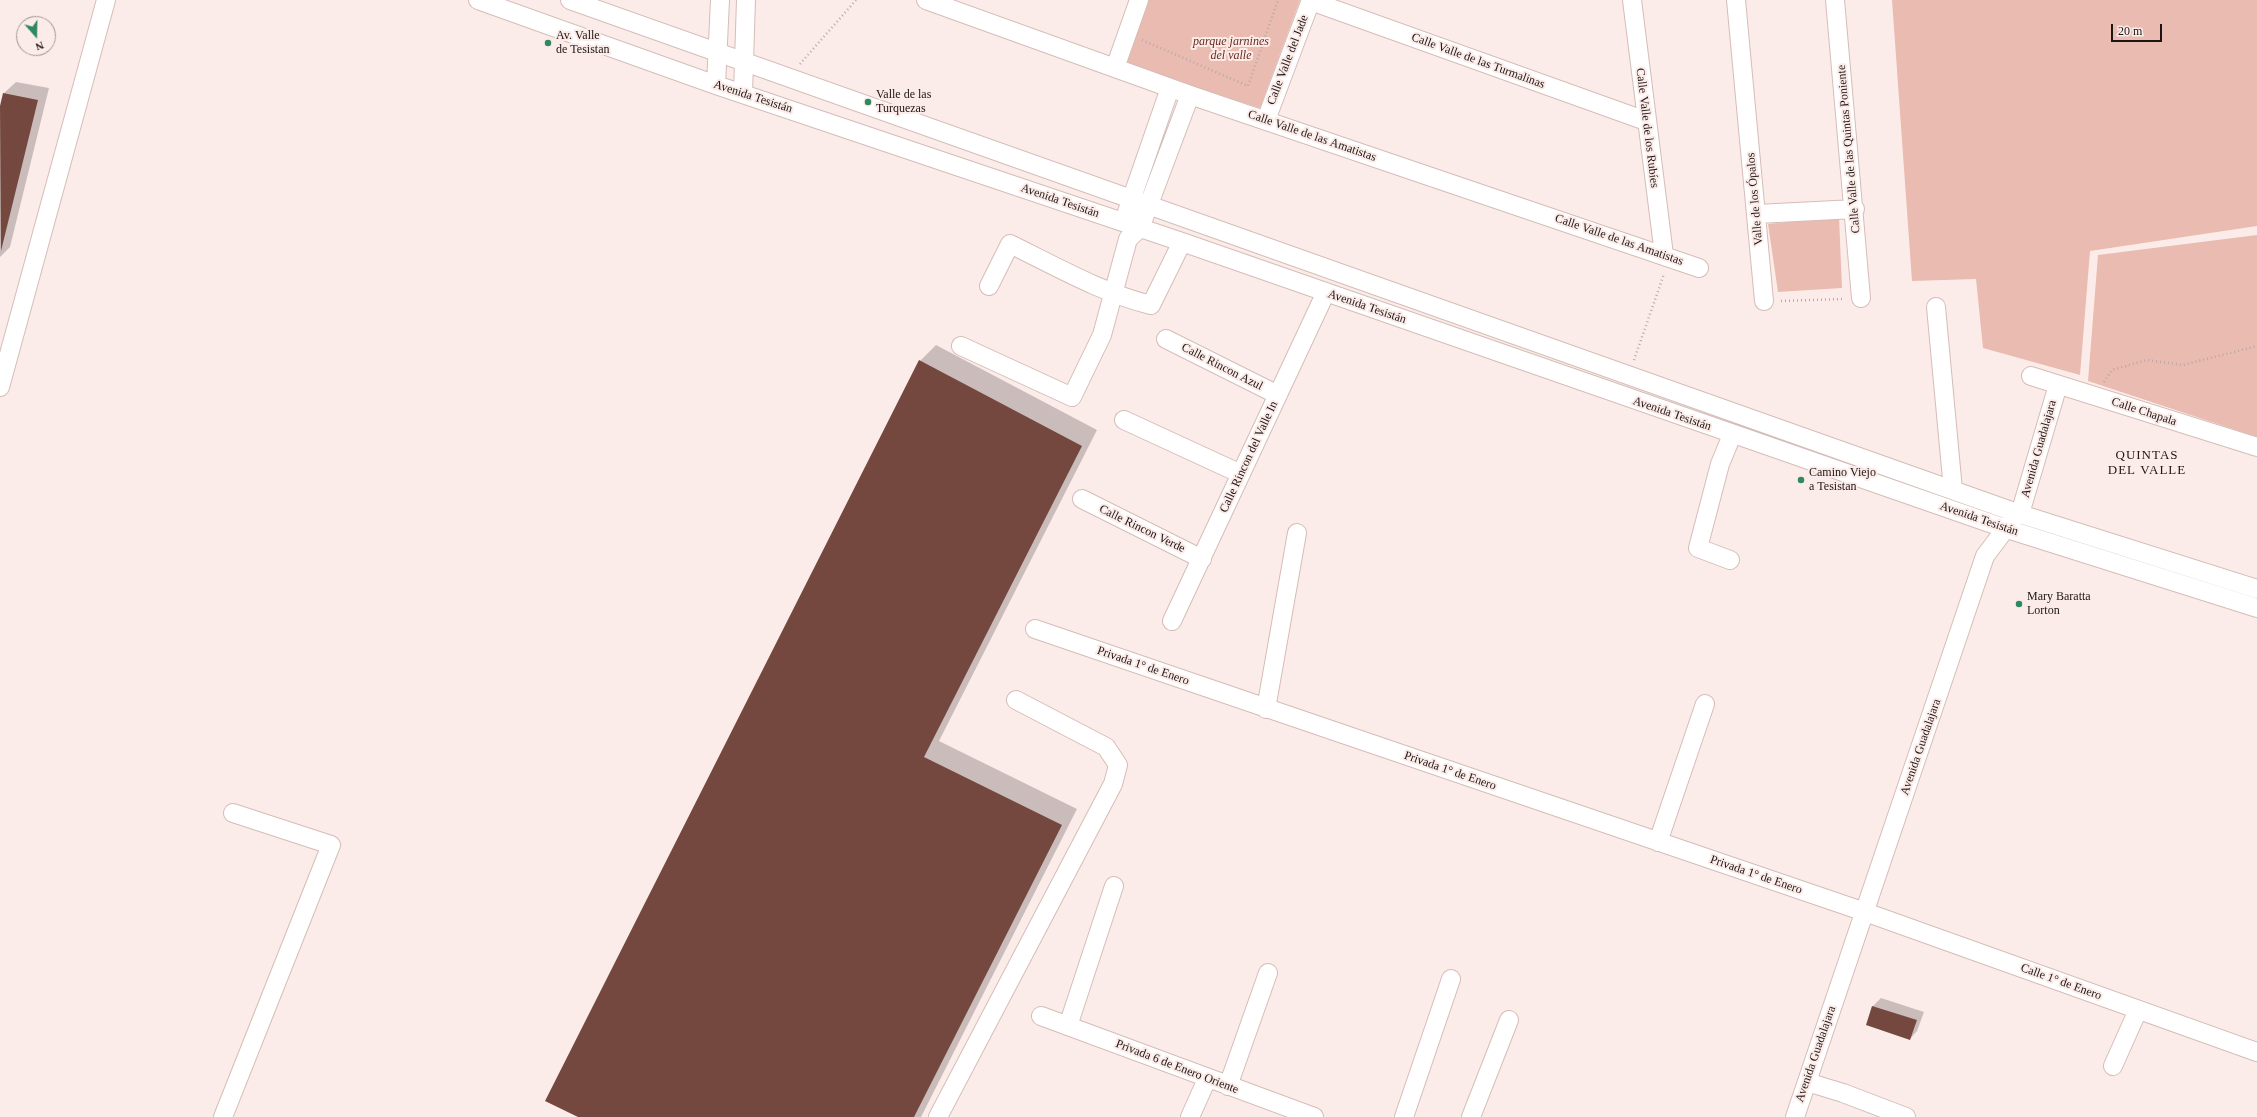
<!DOCTYPE html>
<html>
<head>
<meta charset="utf-8">
<style>
	body { margin:0 }
	#map { position:relative; width:2257px; height:1117px; overflow:hidden; background:#fcece9; font-family:"Times New Roman",serif }
	canvas { display:block }
	.north { position:absolute; left:16px; top:16px; width:40px; height:40px; box-sizing:border-box; background:#fcece9; border:1px solid #a39693; border-radius:50%; rotate:160deg; font-size:11px; font-weight:700; line-height:16px; text-align:center; color:#1d1513 }
	.north::after { content:''; display:block; margin:auto; width:14px; height:18px; background:#2e8960; clip-path:polygon(50% 0,100% 100%,50% 72%,0 100%) }
	.scale { position:absolute; left:2111px; top:24px; width:51px; height:18px; box-sizing:border-box; border:2px solid #1d1513; border-top:0; padding-left:5px; font-size:12px; line-height:14px; white-space:nowrap; color:#1d1513; -webkit-text-stroke:3px #fcece9; paint-order:stroke }
</style>
</head>
<body>
<div id="map">
<canvas width="2257" height="1117"></canvas>
<div class="north">N</div>
<div class="scale">20 m</div>
</div>
<script>
const g = document.querySelector('canvas').getContext('2d');
g.lineJoin = 'round';
function fillPath(path, color) { g.fillStyle = color; g.fill(path, 'evenodd'); }
function strokePath(path, color, width, dash) { g.strokeStyle = color; g.lineWidth = width; g.lineCap = dash ? 'butt' : 'round'; g.setLineDash(dash || []); g.stroke(path); }
function label(font, color, halo, rows, align = 'center') {
  g.font = font + ' "Times New Roman",serif'; g.lineWidth = 4; g.setLineDash([]); g.textBaseline = 'middle'; g.strokeStyle = halo; g.fillStyle = color; for (const [text, x, y, turn = 0] of rows) {
    g.save(); g.translate(x, y); g.rotate((+turn || 0) * Math.PI / 180); g.textAlign = isNaN(turn) ? turn : align; if (halo) g.strokeText(text, 0, 0); g.fillText(text, 0, 0); g.restore();
  }
}
const green = new Path2D(`
	M1143,0H1300L1260,108L1121,65Z
	M1892,0H2257V226L2090,251L2080,375L1983,348L1976,279L1912,281Z
	M1839,217L1842,288L1778,292L1768,224Z
	M2257,235V437L2088,381L2098,255Z`);
const shadow = new Path2D(`
	M16,82L49,88L10,247L0,257V111L4,93Z
	M936,345L1097,430L939,741L1077,809L921,1117H580L920,361Z
	M1881,998L1924,1012L1917,1031L1910,1039L1867,1024L1873,1006Z`);
const building = new Path2D(`
	M3,93L38,100L1,251L0,106Z
	M919,360L1082,446L924,757L1062,825L914,1117H578L545,1101Z
	M1872,1006L1917,1020L1910,1040L1866,1025Z`);
const path = new Path2D(`
	M1142,40L1248,86L1278,0
	M800,64L856,0
	M1781,301L1844,299
	M1634,360L1664,274
	M2104,382L2112,370L2147,360L2183,365L2257,346`);
const minor = new Path2D(`
	M478,0L716,85L1182,242L2007,529L2257,608
	M570,0L2017,513L2257,589
	M926,0L1190,95L1699,268
	M1632,0L1664,255
	M1736,0L1764,301
	M1835,0L1861,298
	M1311,1L1646,121
	M1115,68L1139,0
	M716,85L720,0
	M743,93L746,0
	M1266,120L1311,0
	M1127,212L1170,88
	M1757,214L1855,209
	M989,286L1010,244C1055,266 1102,293 1151,305L1182,242
	M1936,307L1953,490
	M1166,339L1278,395
	M961,346L1072,397L1102,335L1128,239L1140,228L1190,95
	M2031,376L2257,447
	M0,387L106,0
	M1124,420L1241,474
	M1082,499L1202,559
	M1730,560L1698,548L1720,464L1732,435
	M1172,621L1326,292
	M1035,629L1865,912L2257,1052
	M1266,709L1297,533
	M1658,842L1705,704
	M1041,1016L1314,1117
	M1068,1026L1114,886
	M2113,1066L2138,1010
	M1807,1082L1843,1093L1906,1117
	M1228,1086L1268,973
	M223,1117L331,845L233,813
	M938,1117L1113,784L1118,765L1106,747L1016,700
	M1190,1117L1207,1079
	M1404,1117L1451,979
	M1471,1117L1509,1020
	M1795,1117L1985,556L2022,507L2058,385`);
const markers = [
	[548,43,4,"#2e8960"],
	[868,102,4,"#2e8960"],
	[1801,480,4,"#2e8960"],
	[2019,604,4,"#2e8960"]
];
const poiNames = [
	["Av. Valle",556,36],
	["de Tesistan",556,50],
	["Valle de las",876,95],
	["Turquezas",876,109],
	["Camino Viejo",1809,473],
	["a Tesistan",1809,487],
	["Mary Baratta",2027,597],
	["Lorton",2027,611]
];
const parkNames = [
	["parque jarnines",1231,42],
	["del valle",1231,56]
];
const streetNames = [
	["Calle Valle del Jade",1288,60,-69],
	["Calle Valle de las Turmalinas",1478,61,20],
	["Avenida Tesistán",753,97,18],
	["Calle Valle de los Rubíes",1647,128,83],
	["Calle Valle de las Amatistas",1312,136,19],
	["Calle Valle de las Quintas Poniente",1849,149,-95],
	["Valle de los Ópalos",1755,199,-95],
	["Avenida Tesistán",1060,201,19],
	["Calle Valle de las Amatistas",1619,240,19],
	["Avenida Tesistán",1367,307,19],
	["Calle Rincon Azul",1222,367,27],
	["Calle Chapala",2144,412,18],
	["Avenida Tesistán",1672,414,19],
	["Avenida Guadalajara",2039,449,-74],
	["Calle Rincon del Valle In",1249,457,-65],
	["Avenida Tesistán",1979,519,19],
	["Calle Rincon Verde",1142,529,26],
	["Privada 1° de Enero",1143,666,19],
	["Avenida Guadalajara",1921,747,-71],
	["Privada 1° de Enero",1450,771,19],
	["Privada 1° de Enero",1756,875,19],
	["Calle 1° de Enero",2061,982,20],
	["Avenida Guadalajara",1816,1054,-71],
	["Privada 6 de Enero Oriente",1177,1067,21]
];
const neighbourhoodNames = [
	["QUINTAS",2147,456],
	["DEL VALLE",2147,471]
];
fillPath(green, '#eabbb0');
fillPath(shadow, '#0003');
fillPath(building, '#74483e');
strokePath(minor, '#d5bdb7', 20);
strokePath(path, '#b7a9a6', 2.5, [1, 3]);
strokePath(minor, '#fff', 18);
for (const [x, y, r, color] of markers) { const dot = new Path2D(); dot.arc(x, y, r, 0, 2 * Math.PI); g.fillStyle = color; g.fill(dot); strokePath(dot, '#fcece9', 1.5); }
label('12px', '#1d1513', '#fcece9', poiNames, 'left');
label('italic 12px', '#672a1c', '#fcece9', parkNames);
label('12px', '#1d1513', '#fcece9', streetNames);
g.letterSpacing = '1px';
label('13px', '#1d1513', '#fcece9', neighbourhoodNames);
g.letterSpacing = '0px';
</script>
</body>
</html>
